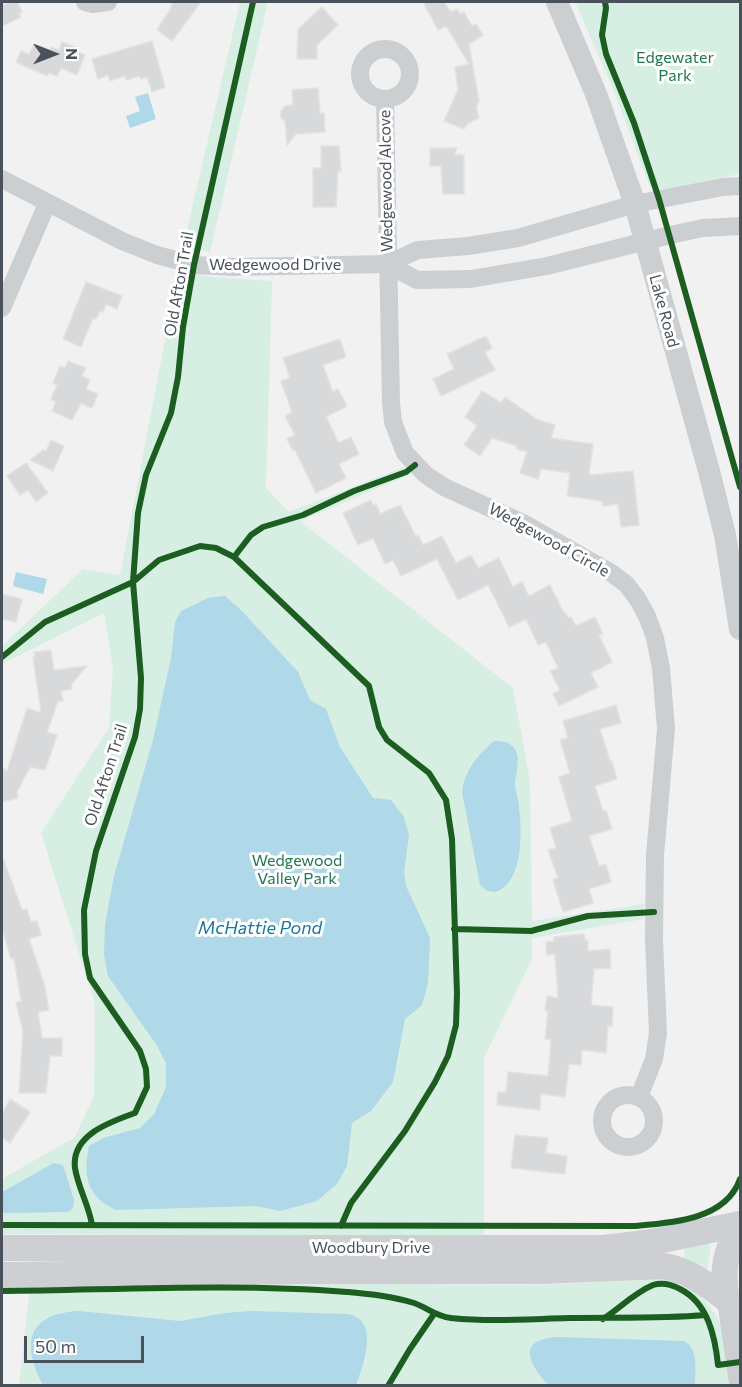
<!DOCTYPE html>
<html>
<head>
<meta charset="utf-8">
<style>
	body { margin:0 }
	#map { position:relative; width:742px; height:1387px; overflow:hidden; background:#f1f1f1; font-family:Commissioner,sans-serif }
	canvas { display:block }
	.frame { position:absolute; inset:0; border:3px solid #49515b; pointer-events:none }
	.north { position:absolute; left:24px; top:24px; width:60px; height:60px; -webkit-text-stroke:4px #fff; paint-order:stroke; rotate:90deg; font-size:16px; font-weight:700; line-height:24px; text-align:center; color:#49515b }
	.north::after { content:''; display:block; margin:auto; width:21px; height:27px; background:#49515b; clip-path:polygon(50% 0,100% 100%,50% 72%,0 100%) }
	.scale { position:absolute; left:24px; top:1336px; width:120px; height:27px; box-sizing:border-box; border:3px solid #49515b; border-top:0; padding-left:8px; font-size:18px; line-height:21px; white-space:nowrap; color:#49515b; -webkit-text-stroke:4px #fff; paint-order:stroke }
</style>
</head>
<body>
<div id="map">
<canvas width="742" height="1387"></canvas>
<div class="frame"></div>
<div class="north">N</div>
<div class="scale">50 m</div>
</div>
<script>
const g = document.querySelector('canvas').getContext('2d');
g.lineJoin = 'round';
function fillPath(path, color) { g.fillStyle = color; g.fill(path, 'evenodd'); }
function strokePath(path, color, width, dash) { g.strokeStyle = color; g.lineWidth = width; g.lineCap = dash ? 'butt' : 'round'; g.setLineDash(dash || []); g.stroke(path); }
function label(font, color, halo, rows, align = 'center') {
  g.font = font + ' Commissioner,sans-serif'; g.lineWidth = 6; g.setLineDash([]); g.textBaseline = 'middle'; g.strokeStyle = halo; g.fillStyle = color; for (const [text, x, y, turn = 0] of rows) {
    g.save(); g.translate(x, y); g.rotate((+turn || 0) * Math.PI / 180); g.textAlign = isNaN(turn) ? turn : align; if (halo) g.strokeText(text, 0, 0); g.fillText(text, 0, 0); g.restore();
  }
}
const green = new Path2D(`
	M240,2H268L210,252L183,247Z
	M575,2H740V174L662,190L656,189L649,185L614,91Z
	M178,272L212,277L272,281L266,488L289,512L404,467L411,474L300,521L513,688L530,781L532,921L644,904V919L532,938V959L484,1058V1236L2,1234V1179L75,1137L94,1095L95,1004L41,833L109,728L113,668L104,613L2,664V646L83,569L120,575Z
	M708,1243L711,1246L707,1271L684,1258L685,1248Z
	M654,1276C687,1278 715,1304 725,1335C730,1351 732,1369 734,1386H19L30,1287C152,1285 273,1284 395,1284C481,1284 569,1289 654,1276Z`);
const water = new Path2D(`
	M148,93L156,119L130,128L126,116L140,111L135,97Z
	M16,572L47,579L43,594L13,586Z
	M225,596L241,610L298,672L310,700L326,709L340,747L373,798L391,800L404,817L409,835L404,872L406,886L430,938L428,983L422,1005L405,1019L393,1082L371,1111L352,1123L347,1166L337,1184L317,1201L280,1211L256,1206L116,1210C86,1196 83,1175 89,1146L103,1138L140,1128L154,1114L166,1087V1063L156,1044L108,976L104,955L105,924L114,876L153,740L171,658L175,622L181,611L208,598Z
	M494,741C500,741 507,741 512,746C523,755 515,773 515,785C516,793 519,801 519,808C522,831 523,877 500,890C492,894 486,891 480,885L462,792C465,770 477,756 494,741Z
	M54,1163L63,1165L74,1200C74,1206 73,1209 68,1212L2,1213V1192Z
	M79,1311L180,1321L225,1313L250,1311L348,1314C380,1320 364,1364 356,1385H43C21,1343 27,1314 79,1311Z
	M557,1337L684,1341C699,1349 695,1371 695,1385H548C529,1363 516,1340 557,1337Z`);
const building = new Path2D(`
	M9,2H17L22,12L19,13L21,17L2,26V5Z
	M172,2H201L172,41L157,30L171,8Z
	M423,2H444L451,12L457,9L460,14L464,12L472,26L476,24L483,35L469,44L479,101L476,108L479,118L467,124L464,129L444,121L458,90L455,67L469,64L446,26L438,30Z
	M322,7L338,25L317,45V59H297L298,29Z
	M152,41L165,87L152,92L147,77L141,79L140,76L126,80L125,76L110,81L108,75L98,79L92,59Z
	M62,42L78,49V52L85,55L77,75L61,68L57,76L49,73L47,76L16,62L21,51L29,54L34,44L50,50L51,47L59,50Z
	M318,88L320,114L324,113L325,132L296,134L287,145L285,121L281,118V111L285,106L293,105L292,90Z
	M321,146H339L341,171H338L336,207H313V168H321Z
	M430,148H457L454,155H464V194H443L441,166H430Z
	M86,282L122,296L117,309L106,304L103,312L100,311L96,319L93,318L81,347L63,339Z
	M486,336L492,348L485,352L495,370L441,396L433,379L454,369L447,354Z
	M340,339L346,357L323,365L333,392L338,389L347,406L326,417L339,443L351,437L359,454L339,464L346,478L316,493L295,450L293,451L287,439L295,435L285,416L292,412L281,381L290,378L283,358Z
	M68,361L86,368L82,376L90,380L86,389L98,394L92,408L81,403L72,420L52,411L56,402L51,399L57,385L53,383L60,366L65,368Z
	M482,391L501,403L505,397L538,420L555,425L551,438L593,444L589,475L633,471L639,525L621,527L618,504L603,506L602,501L567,496L570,473L541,469L538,479L520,473L527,452L517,449V446L492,438L480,456L464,445L477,426L465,417Z
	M51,440L64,446L53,471L30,460L43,450L46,451Z
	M26,463L48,493L36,502L28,490L20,495L7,476Z
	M371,500L373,506L376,504L380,514L400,505L416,537L418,535L423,545L442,536L456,563L471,555L478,568L499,558L513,587L522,582L529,596L550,585L564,613H566L568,618L571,617L576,626L595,617L603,634L599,635L612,662L591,673L598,687L559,706L553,694L560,690L550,671L558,668L546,642L538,645L526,619L509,627L488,585L458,600L437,559L401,576L393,560L385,564L373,538L358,545L343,513Z
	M2,594L22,599L16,622L2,619Z
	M51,650L54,670L87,666L71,685L72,689L61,691L63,701H58L47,732L57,735L45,770L30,767L17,792L18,798L2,802V768L7,771L27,708L41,713L33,657H35L34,652Z
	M616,705L621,723L600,729L610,761H612L617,779L595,786L603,811L606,810L612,829L589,836L599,866L606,864L611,882L589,889L593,903L563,912L553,880L558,878L548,850L556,848L550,828L572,821L559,777L570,773L560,740L568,738L563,721Z
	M2,858H3L22,910L27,909L31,922L37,921L41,935L29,939L44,983L49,1010L38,1012L42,1038H62V1056H50L46,1093H19L23,1032L16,1002L21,1001L14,958L11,959L2,928Z
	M584,934L585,940H588V951L610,949L611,968L594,969L591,1005L613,1007L612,1026H608L606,1053L582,1050L581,1065L569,1064L565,1097L541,1094L540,1110L497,1105L498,1092H506L508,1072L548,1076L551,1040L545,1039L548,1011H545L547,996L558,998L555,954L547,955L546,942L554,941V937Z
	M10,1099L30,1112L10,1143L2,1138V1114Z
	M515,1135L548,1138L546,1153L567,1156L565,1174L511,1168Z`);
const minor = new Path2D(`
	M85,2L93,4L108,2
	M360 74a25 25 0 1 1 50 0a25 25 0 1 1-50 0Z
	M385,99L391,402L393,422L405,453L426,475L444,487L525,524L610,572L626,584L637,598L647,616L655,638L661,668L666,729L655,855L654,940L658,1033L654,1059L639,1097
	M2,179L122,241L157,255L194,265L234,267L387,264L418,250L468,246L518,238L635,204L723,187L740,186
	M387,264L417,280L471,279L547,266L670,235L703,228L740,226
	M2,308L47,204
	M602 1121a26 26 0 1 1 52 0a26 26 0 1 1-52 0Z`);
const tertiary = new Path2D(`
	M557,2L596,94L635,204L709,471L725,535L740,629
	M728,1300L740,1383`);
const secondary = new Path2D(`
	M2,1248H604L653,1242L740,1224
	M2,1275L304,1271H543L663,1266C692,1270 716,1292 740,1309
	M727,1300C721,1268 726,1253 739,1224`);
const cycleway = new Path2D(`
	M605,2L606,8L602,35L606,54L634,123L659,199L740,487
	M234,557L251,535L263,527L303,515L354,491L406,472L415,465
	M2,657L45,622L133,582L159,560L200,546L216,548L234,557L369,686L379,727L387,740L429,773L446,800L452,839L457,994L456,1025L448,1056L435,1082L405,1131L351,1203L341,1226
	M454,929L531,931L588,916L654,912
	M2,1225L634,1226C671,1223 726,1220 740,1179
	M92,1225C89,1205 78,1188 75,1168C71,1135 110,1122 135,1113L147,1087L146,1069L140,1051L90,978L85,954L84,910L96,851L135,737L140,709L141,678L133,582L138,513L146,475L171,413L178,377L183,327L194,265L253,2
	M2,1291C116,1290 232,1283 347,1292C369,1294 392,1296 414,1303C428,1308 435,1316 451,1318C491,1322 529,1319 569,1318C615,1317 659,1319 705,1315
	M603,1319C620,1308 634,1293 653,1285C663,1282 671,1284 680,1289C708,1303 715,1336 718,1365L740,1362
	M388,1386L410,1349L434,1314`);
const parkNames = [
	["Edgewater",675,58],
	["Park",675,76],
	["Wedgewood",297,861],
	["Valley Park",297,879]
];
const streetNames = [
	["Wedgewood Alcove",386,181,-91],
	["Wedgewood Drive",275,265],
	["Old Afton Trail",179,284,-80],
	["Lake Road",664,311,75],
	["Wedgewood Circle",549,540,29],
	["Old Afton Trail",106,775,-72],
	["Woodbury Drive",371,1248]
];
const waterNames = [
	["McHattie Pond",260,928]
];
fillPath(green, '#d7eee2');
fillPath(water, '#afd8e8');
fillPath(building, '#d8d9db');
strokePath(building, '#e2e2e3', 1.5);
strokePath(minor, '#cccfd1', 18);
strokePath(tertiary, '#cccfd1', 22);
strokePath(secondary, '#cdcfd2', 26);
strokePath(cycleway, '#1b5e20', 6);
label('16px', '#207751', '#fff', parkNames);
label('16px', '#49515b', '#fff', streetNames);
label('italic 18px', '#19799e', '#fff', waterNames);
</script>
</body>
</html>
